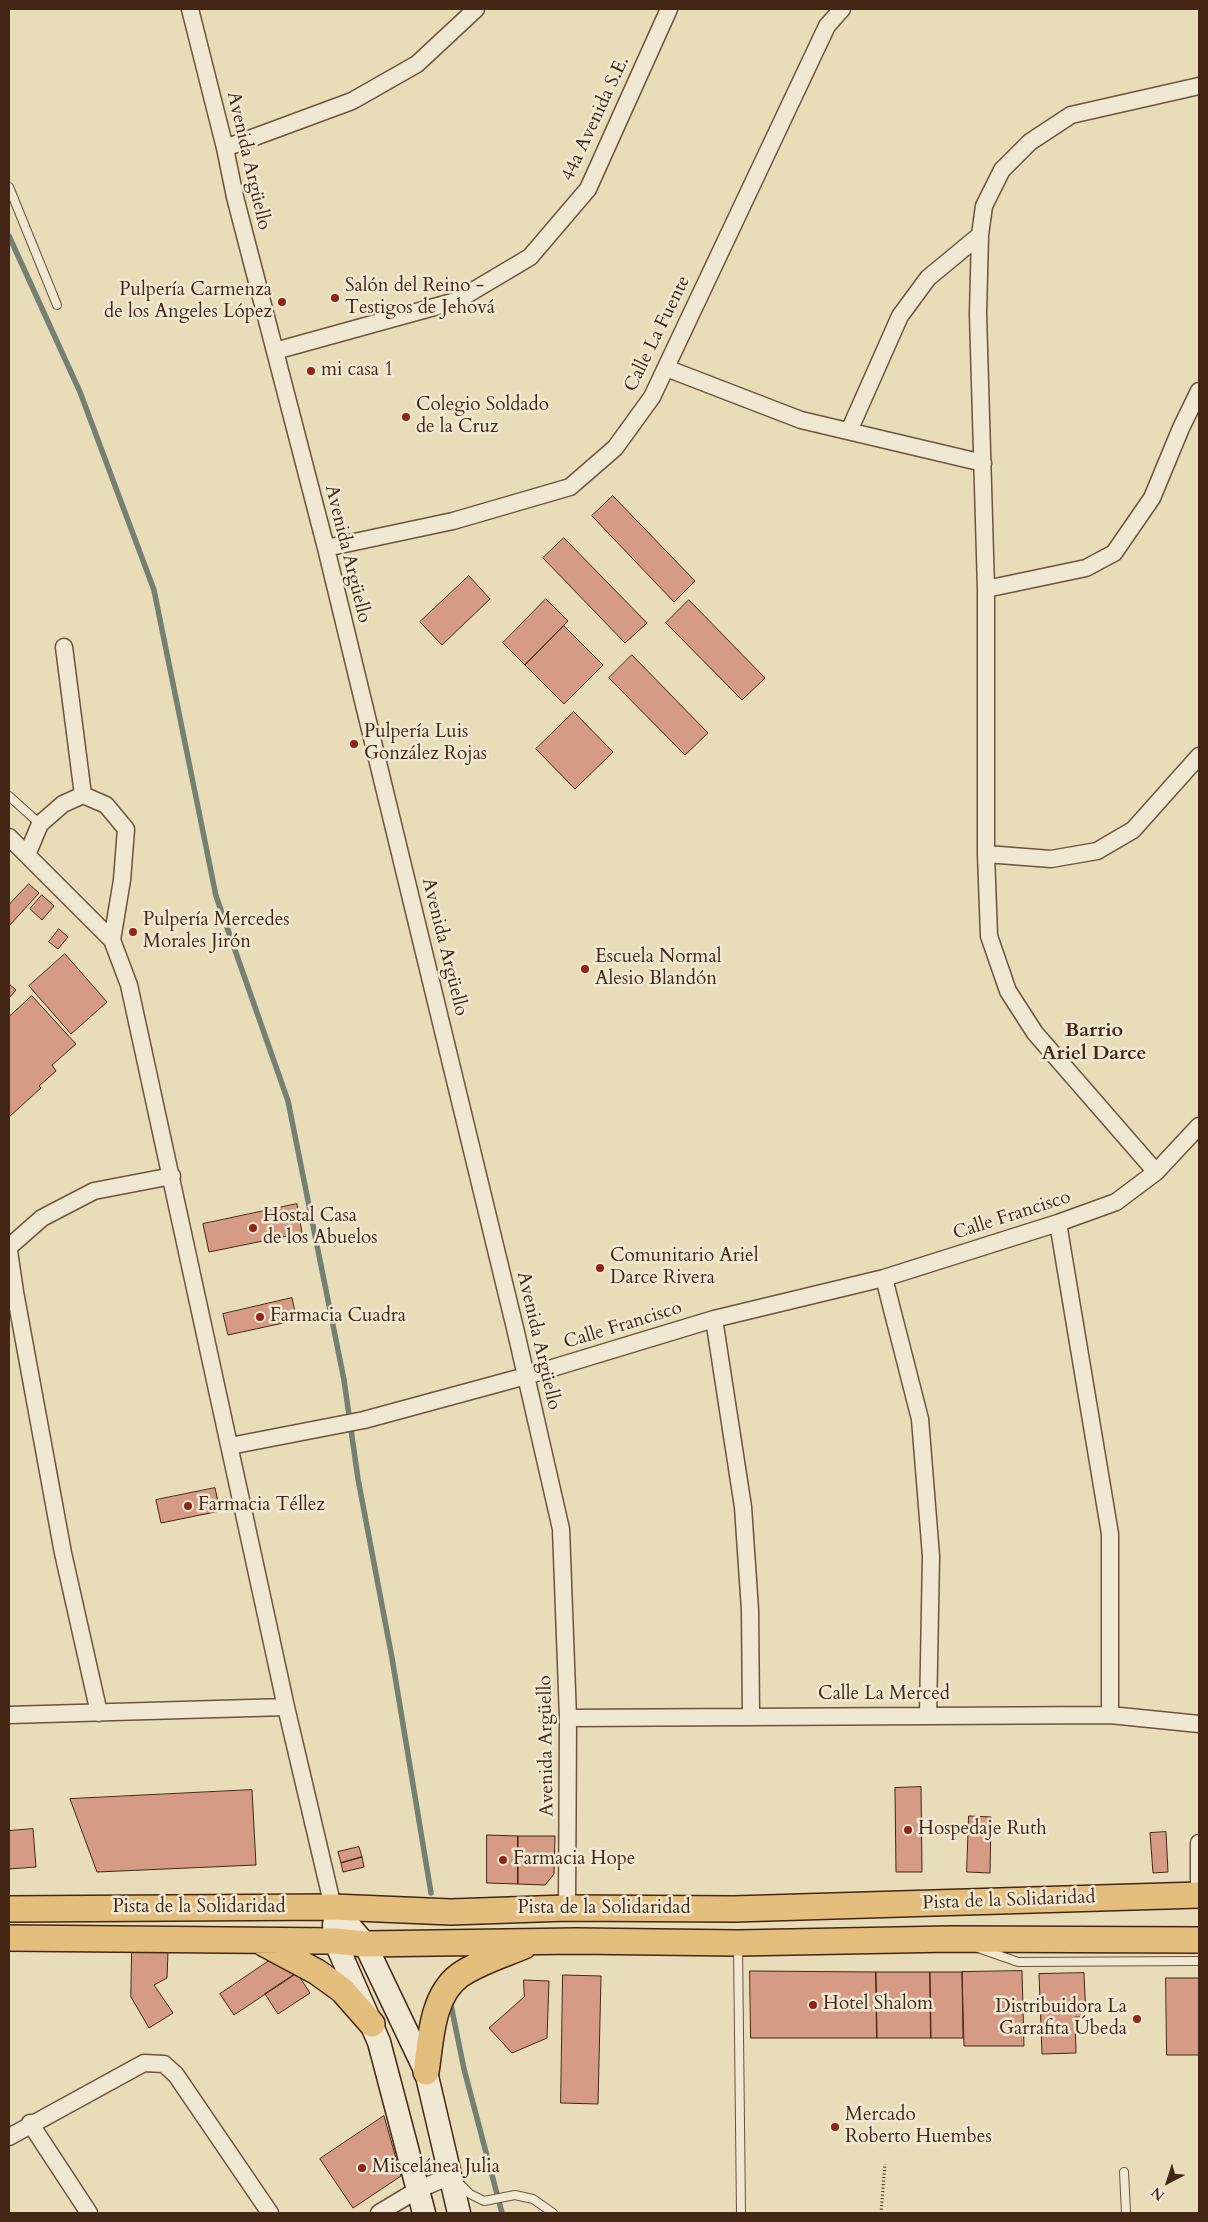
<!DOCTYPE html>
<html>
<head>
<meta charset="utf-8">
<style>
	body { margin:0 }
	#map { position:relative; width:1208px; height:2222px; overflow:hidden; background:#e8dcb9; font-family:Cardo,serif }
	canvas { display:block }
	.frame { position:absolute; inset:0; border:10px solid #432714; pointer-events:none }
	.north { position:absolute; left:1143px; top:2157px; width:50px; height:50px; -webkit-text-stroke:4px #f0e8d2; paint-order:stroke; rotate:220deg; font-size:14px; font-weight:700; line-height:20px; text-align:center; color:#432714 }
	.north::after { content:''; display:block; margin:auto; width:18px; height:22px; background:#432714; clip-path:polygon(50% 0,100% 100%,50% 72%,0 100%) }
</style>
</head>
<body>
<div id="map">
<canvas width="1208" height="2222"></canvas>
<div class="frame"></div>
<div class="north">N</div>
</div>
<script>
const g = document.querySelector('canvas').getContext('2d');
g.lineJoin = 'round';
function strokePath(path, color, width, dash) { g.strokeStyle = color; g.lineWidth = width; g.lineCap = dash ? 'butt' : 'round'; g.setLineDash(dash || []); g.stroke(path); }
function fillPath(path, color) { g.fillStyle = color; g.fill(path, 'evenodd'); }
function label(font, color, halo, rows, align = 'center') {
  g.font = font + ' Cardo,serif'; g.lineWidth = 5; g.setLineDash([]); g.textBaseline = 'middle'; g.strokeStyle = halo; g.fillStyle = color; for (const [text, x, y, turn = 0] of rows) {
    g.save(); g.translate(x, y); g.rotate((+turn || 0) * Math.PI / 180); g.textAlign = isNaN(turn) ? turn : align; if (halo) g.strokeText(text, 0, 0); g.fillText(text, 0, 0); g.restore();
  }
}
const stream = new Path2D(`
	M9,236L80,392L154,590L216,896L288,1101L344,1380L358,1479L392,1658L431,1893
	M451,2005L464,2069L502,2213`);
const building = new Path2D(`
	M613,496L695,581L674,602L592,516Z
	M564,538L647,623L625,643L543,558Z
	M469,576L490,599L442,645L420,622Z
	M546,599L568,621L525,665L503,643Z
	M689,600L765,678L742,700L666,623Z
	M564,626L603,665L564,704L525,665Z
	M632,655L708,733L685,755L609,678Z
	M574,712L613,752L575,789L536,749Z
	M29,884L39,893L9,926V905Z
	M42,895L54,906L42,920L30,909Z
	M59,929L68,937L58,949L49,942Z
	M65,954L107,1002L71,1034L29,986Z
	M9,984L16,990L9,998Z
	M32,996L76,1044L52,1065L56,1071L39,1086L41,1088L9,1117V1017Z
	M297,1204L302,1233L209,1252L203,1224Z
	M292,1298L297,1320L228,1335L223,1314Z
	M215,1488L220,1511L161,1523L156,1500Z
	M921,1787L922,1872H896L895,1788Z
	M252,1790L256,1865L97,1872L70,1799Z
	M969,1816L991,1817L990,1873L967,1872Z
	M33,1829L36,1867L9,1869V1831Z
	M1166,1832L1168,1872L1153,1873L1150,1833Z
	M487,1835L518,1836V1884L487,1883Z
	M518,1836H555L554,1874L545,1885L518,1884Z
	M359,1847L362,1857L341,1863L338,1852Z
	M362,1857L364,1867L343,1872L341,1863Z
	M132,1951L168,1952L167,1978L154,1985L173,2013L149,2028L131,1997Z
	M272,1959L297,1973L234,2015L220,1994Z
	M750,1971L876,1972L877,2038H751Z
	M1022,1971L1024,2046H964L962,1972Z
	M876,1972H930L931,2038H877Z
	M930,1972H962L963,2038H931Z
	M297,1973L310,1993L278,2014L265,1994Z
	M1084,1973L1086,2017H1075L1076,2053L1042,2054L1039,1974Z
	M563,1975L601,1976L598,2104L561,2103Z
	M1166,1978H1199V2055H1167Z
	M524,1980L549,1981L547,2038L512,2053L489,2028L524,1997Z
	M384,2116L401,2176L353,2208L320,2159Z`);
const path = new Path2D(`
	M881,2213L885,2164`);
const service = new Path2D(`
	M9,187L57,305
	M9,796L40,824
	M738,1945L741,2213
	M978,1948L1018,1962L1199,1961
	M1124,2172L1126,2213
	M459,2183L470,2194L484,2201L515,2195L533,2199L553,2213`);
const minor = new Path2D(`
	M190,9L225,148L235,197L326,548L515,1328L561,1529L568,1718L567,1908
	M225,148L352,101L417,64L476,9
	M275,351L456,301L530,257L588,189L669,9
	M666,368L801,420L983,463
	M849,431L900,316L928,278L980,235
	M326,548L453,521L570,487L615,448L652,397L827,26L842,9
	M986,589L1086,568L1114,553L1152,498L1181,428L1199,391
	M64,647L83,795
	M9,837L112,940L129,985L286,1707L333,1907
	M986,854L1051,859L1097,851L1133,830L1199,756
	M27,855L40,824L63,804L83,795L106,805L126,829L122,880L112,940
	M1156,1172L1035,1033L1008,991L989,936L986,854V589L978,314L980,235L984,206L1002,170L1030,142L1071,115L1199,86
	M1058,1223L1110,1534V1715
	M9,1247L42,1218L94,1191L172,1176
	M9,1251L15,1292L63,1553L99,1713
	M884,1278L920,1419L931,1556L928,1715
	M714,1319L743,1507L750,1610L751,1716
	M230,1446L364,1420L526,1376L714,1319L884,1278L1058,1223L1116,1202L1156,1172L1199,1126
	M9,1715L286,1707
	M568,1718L1110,1715L1199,1724
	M1199,1843V1884
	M30,2123L89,2213
	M9,2137L144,2063L164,2064L176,2075L270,2213
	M379,2213L419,2189L451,2176`);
const secondary = new Path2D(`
	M333,1907L365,1944L426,2072L459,2213
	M334,1924L335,1941L379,2042L424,2213`);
const primary = new Path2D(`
	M9,1909L333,1907L451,1912L567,1908L734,1909L1199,1895
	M9,1938L335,1941L365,1944L576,1941L738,1943L950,1939L1199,1940
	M263,1943L317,1972L342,1990L372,2024
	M426,2072C431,2041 431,1996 460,1975C479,1962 503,1955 524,1946`);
const markers = [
	[335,298,5,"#8f2418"],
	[282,302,5,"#8f2418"],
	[311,371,5,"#8f2418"],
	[406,417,5,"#8f2418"],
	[354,744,5,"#8f2418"],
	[133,932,5,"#8f2418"],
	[585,969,5,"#8f2418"],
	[253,1228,5,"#8f2418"],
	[600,1268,5,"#8f2418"],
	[260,1317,5,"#8f2418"],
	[188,1506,5,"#8f2418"],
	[908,1830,5,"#8f2418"],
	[503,1860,5,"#8f2418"],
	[813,2005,5,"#8f2418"],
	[1137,2019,5,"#8f2418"],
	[835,2127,5,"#8f2418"],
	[362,2168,5,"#8f2418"]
];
const streetNames = [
	["44a Avenida S.E.",596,119,-65],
	["Avenida Argüello",248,161,77],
	["Calle La Fuente",658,334,-64],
	["Avenida Argüello",347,554,76],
	["Avenida Argüello",444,947,76],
	["Calle Francisco",1012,1216,-18],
	["Calle Francisco",623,1326,-17],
	["Avenida Argüello",538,1341,77],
	["Calle La Merced",884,1695],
	["Avenida Argüello",547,1746,-91],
	["Pista de la Solidaridad",1009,1901,-2],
	["Pista de la Solidaridad",199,1908],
	["Pista de la Solidaridad",604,1909]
];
const poiNames = [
	["Salón del Reino -",345,287],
	["Testigos de Jehová",345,309],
	["Pulpería Carmenza",272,291,"right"],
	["de los Angeles López",272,313,"right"],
	["mi casa 1",321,371],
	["Colegio Soldado",416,406],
	["de la Cruz",416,428],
	["Pulpería Luis",364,733],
	["González Rojas",364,755],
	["Pulpería Mercedes",143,921],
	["Morales Jirón",143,943],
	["Escuela Normal",595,958],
	["Alesio Blandón",595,980],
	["Hostal Casa",263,1217],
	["de los Abuelos",263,1239],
	["Comunitario Ariel",610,1257],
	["Darce Rivera",610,1279],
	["Farmacia Cuadra",270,1317],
	["Farmacia Téllez",198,1506],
	["Hospedaje Ruth",918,1830],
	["Farmacia Hope",513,1860],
	["Hotel Shalom",823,2005],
	["Distribuidora La",1127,2008,"right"],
	["Garrafita Úbeda",1127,2030,"right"],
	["Mercado",845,2116],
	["Roberto Huembes",845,2138],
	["Miscelánea Julia",372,2168]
];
const neighbourhoodNames = [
	["Barrio",1094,1031],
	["Ariel Darce",1094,1054]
];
strokePath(stream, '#758072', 5.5);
fillPath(building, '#d59b84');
strokePath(building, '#432714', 1);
strokePath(service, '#6c543d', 10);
strokePath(minor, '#6c543d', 19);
strokePath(secondary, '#432714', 25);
strokePath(primary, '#432714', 28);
strokePath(path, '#432714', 3, [1, 2.5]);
strokePath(service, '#f0e8d2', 8);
strokePath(minor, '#f0e8d2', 16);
strokePath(secondary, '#f0e8d2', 22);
strokePath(primary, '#e4be7c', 25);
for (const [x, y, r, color] of markers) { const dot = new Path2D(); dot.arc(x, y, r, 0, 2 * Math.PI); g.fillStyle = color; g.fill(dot); strokePath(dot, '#f0e8d2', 2); }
label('19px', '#432714', '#f0e8d2', streetNames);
label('19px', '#432714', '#f0e8d2', poiNames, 'left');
label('bold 20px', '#432714', '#f0e8d2', neighbourhoodNames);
</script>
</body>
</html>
